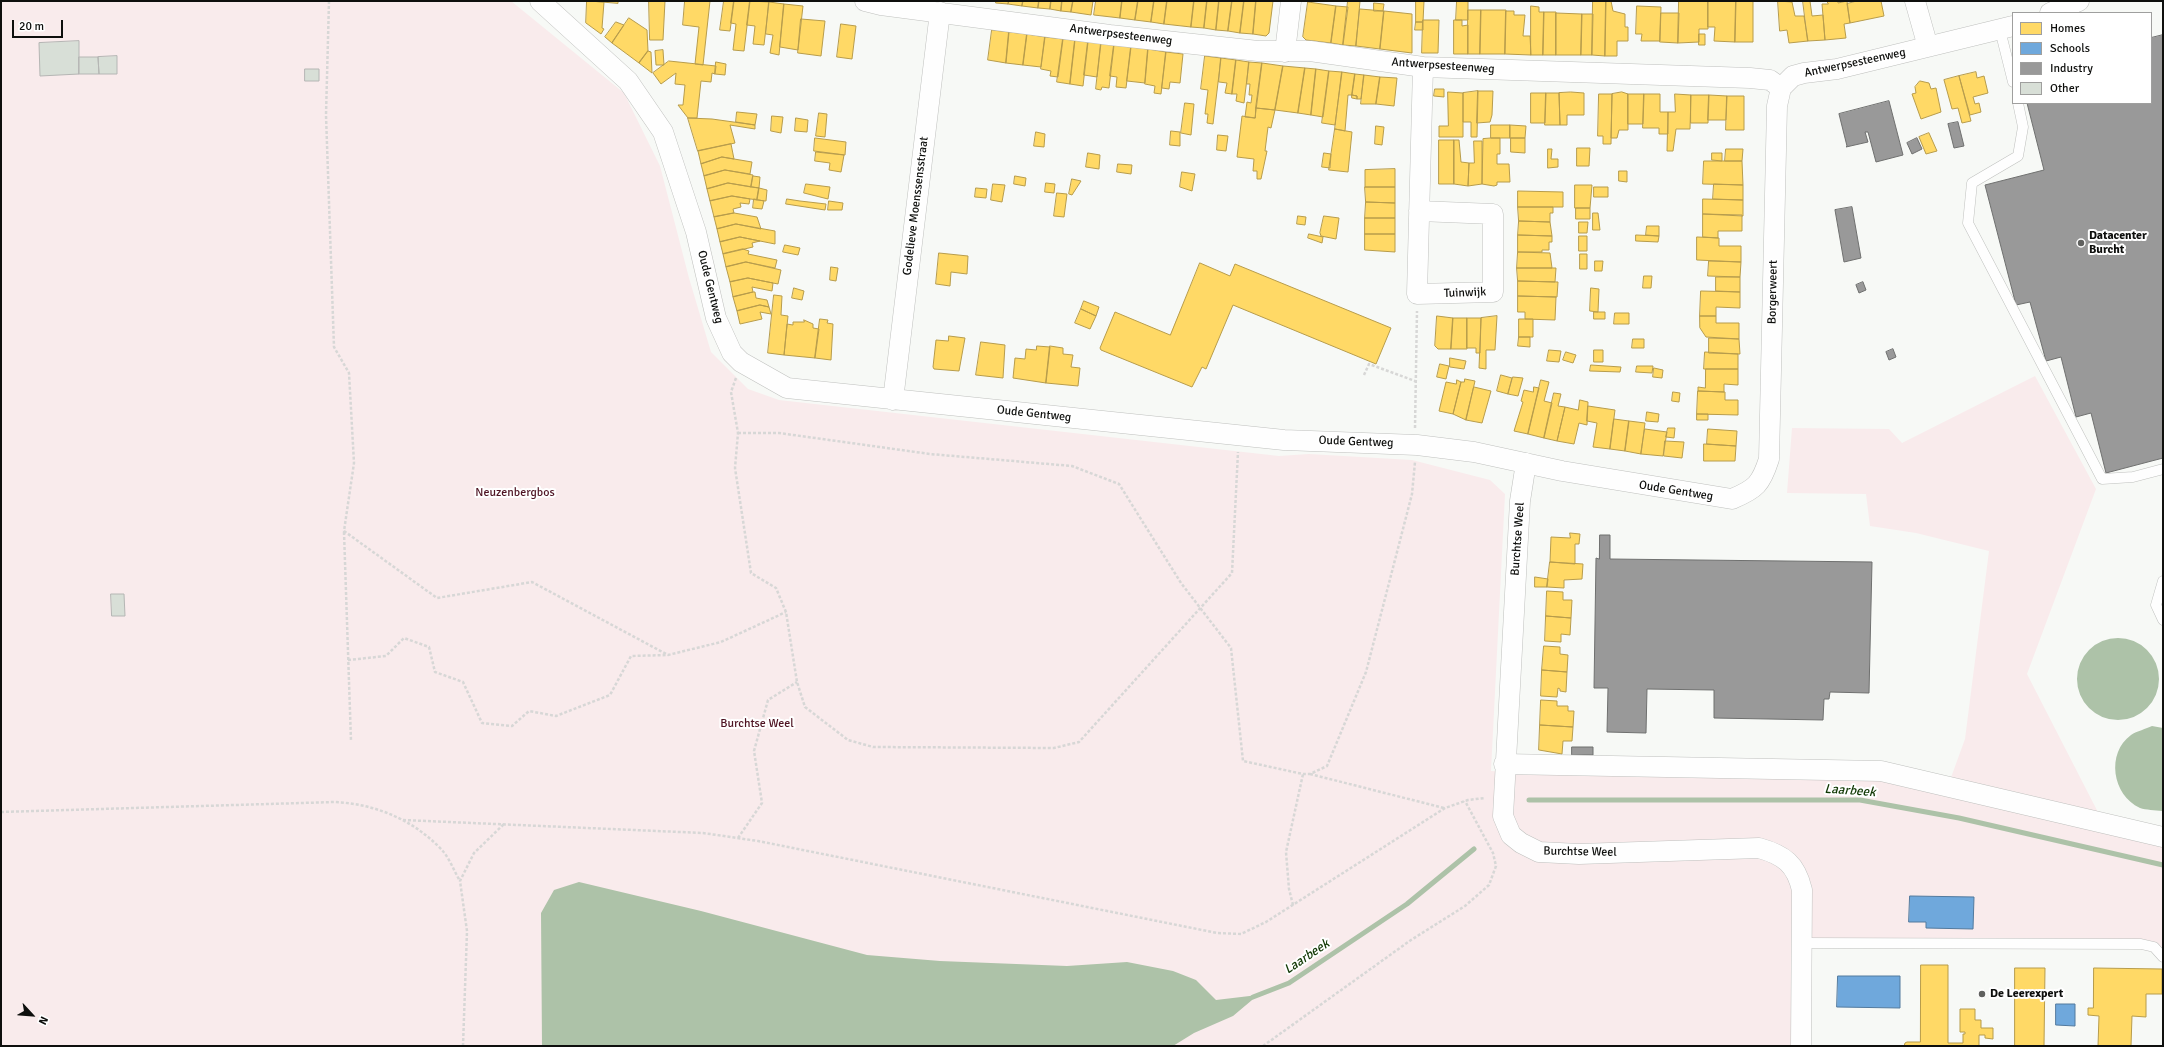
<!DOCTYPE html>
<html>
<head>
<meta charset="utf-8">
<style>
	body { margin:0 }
	#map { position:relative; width:2164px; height:1047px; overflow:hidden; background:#f7f9f6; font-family:Signika,sans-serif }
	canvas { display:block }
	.frame { position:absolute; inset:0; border:2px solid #0e0f0d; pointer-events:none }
	.legend { position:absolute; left:2012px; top:12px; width:140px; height:92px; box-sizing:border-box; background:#fff; border:1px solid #9f9f9e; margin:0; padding:5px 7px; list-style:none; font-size:12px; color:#0e0f0d }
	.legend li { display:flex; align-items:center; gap:8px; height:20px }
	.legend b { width:20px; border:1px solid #9f9f9e }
	.north { position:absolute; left:12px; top:995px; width:40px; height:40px; -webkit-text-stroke:3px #fff; paint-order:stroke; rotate:116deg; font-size:11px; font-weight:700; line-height:16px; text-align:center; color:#0e0f0d }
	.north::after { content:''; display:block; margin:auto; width:14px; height:18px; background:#0e0f0d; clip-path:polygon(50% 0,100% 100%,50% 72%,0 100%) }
	.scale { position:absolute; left:12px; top:20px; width:51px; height:18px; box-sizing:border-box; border:2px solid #0e0f0d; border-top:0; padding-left:5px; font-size:12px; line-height:14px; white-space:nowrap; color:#0e0f0d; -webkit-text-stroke:3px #fff; paint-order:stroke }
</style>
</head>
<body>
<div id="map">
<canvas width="2164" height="1047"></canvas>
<div class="frame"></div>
<ul class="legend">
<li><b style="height:11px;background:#ffd966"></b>Homes</li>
<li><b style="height:11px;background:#6fa8dc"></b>Schools</li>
<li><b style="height:11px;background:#999"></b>Industry</li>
<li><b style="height:11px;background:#d8dfd7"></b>Other</li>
</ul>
<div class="north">N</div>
<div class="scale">20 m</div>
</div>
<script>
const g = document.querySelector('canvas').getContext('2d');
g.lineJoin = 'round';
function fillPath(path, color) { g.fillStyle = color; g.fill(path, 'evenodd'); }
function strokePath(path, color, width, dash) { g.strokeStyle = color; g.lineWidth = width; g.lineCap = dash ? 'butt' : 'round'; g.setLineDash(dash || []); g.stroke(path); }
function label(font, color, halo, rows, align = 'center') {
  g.font = font + ' Signika,sans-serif'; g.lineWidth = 4; g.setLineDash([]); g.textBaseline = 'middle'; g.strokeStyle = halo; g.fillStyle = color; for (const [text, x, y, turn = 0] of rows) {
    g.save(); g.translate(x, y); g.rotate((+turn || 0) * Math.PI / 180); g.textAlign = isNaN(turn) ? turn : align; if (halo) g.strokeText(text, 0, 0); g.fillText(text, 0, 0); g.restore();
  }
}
const green = new Path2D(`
	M1,1H511L624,93L660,166L689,278L711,352L748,389L779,400L1279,456L1309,454L1412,460L1490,480L1505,494L1491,771L1582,775L1879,779L1945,794L1965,739L1989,551L1916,533L1870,526L1866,494L1787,493L1792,428L1889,429L1902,443L2035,376L2096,489L2027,674L2103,822L2163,837V957L2154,948L1802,943L1801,1046H1Z`);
const water = new Path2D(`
	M2077 679a41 41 0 1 1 82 0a41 41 0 1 1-82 0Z
	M2152,726L2163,728L2162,811C2155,810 2146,810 2140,808C2112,795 2106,753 2131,735C2137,731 2146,729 2152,726Z
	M579,882L701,911L867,955L940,961L1067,966L1127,962L1173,971L1196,980L1216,1000L1258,995L1233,1016L1194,1033L1173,1046H542L541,913L554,890Z`);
const homes = new Path2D(`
	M587,1L604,2L602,28L604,29L601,34L586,23Z
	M591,1H618V3Z
	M649,1H665L663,40H650Z
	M685,1H710L703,65L695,64L699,27L683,25Z
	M724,1H734L730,31L720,30Z
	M734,1H750L744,51L733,50L736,24L731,23Z
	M750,1L769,2L764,45L753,44L755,26L747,25Z
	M996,1H1009L1008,4L996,3Z
	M1009,1H1023L1022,6L1008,4Z
	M1023,1H1039L1038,8L1022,6Z
	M1039,1H1051L1050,9L1038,8Z
	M1051,1H1062L1061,11L1050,9Z
	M1062,1H1073L1071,12L1061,11Z
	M1073,1H1093L1091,15L1071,12Z
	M1096,1H1122L1120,18L1094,15Z
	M1122,1H1138L1135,20L1120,18Z
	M1138,1H1154L1151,22L1135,20Z
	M1154,1H1167L1164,24L1151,22Z
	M1167,1H1194L1191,27L1164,24Z
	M1194,1H1207L1204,28L1191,27Z
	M1207,1H1219L1216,30L1204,28Z
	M1219,1H1232L1228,31L1216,30Z
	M1232,1H1244L1240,33L1228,31Z
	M1244,1H1256L1253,34L1240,33Z
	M1256,1H1273L1269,33L1266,36L1253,34Z
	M1348,1H1360L1356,46L1343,45Z
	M1416,1H1424L1423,22H1416Z
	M1457,1H1468V20H1456Z
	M1593,1H1606L1605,56L1592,55Z
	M1606,1H1611L1613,11L1625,14V27H1628V41H1617V56H1605Z
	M1679,1H1708V29H1699V42L1678,43Z
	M1708,1H1736L1735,42L1714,41L1715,27H1708Z
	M1736,1H1753V42H1735Z
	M1778,1L1792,2L1795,16H1804L1808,41L1789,43L1787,30L1780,31Z
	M1803,1H1810L1812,16L1823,15L1825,40L1808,41Z
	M1827,1H1838V3L1847,1L1850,23L1844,24L1846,38L1825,40L1822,4H1828Z
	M1857,1H1881L1884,16L1850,23L1847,4Z
	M769,2L784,4L779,55L770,53L773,35L766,34Z
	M1308,2L1336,6L1331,43L1306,40L1303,37Z
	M1374,3L1384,4L1383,11H1374Z
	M784,4L803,6L798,50L780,47Z
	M1336,6L1348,7L1343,45L1331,43Z
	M1531,6L1539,7V12H1544L1543,55H1531Z
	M1637,6L1661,7L1660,41H1641L1642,34H1636Z
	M1360,9L1384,11L1380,49L1356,46Z
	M1468,10H1481L1480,54H1468Z
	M1481,10H1506L1505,54H1480Z
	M1384,11L1412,14V53L1380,49Z
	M1506,11H1514V15H1525L1523,36H1530L1531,55L1505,54Z
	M1544,12H1556V55H1543Z
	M1556,13L1582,14L1581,55H1556Z
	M1661,13H1679L1678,43L1660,42Z
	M1582,14H1593L1592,55H1581Z
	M629,18L647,30L648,51L639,63L612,43Z
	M801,19L825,21L821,56L798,53Z
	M1423,20H1439L1438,53H1422Z
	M1454,20H1462V26L1468,25V54H1454Z
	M616,22L624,25L612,43L605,37Z
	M1416,22H1423V30H1415Z
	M841,24L856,26L852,59L837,57Z
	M992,30L1009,32L1006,63L988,60Z
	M1009,32L1027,34L1023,65L1006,63Z
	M1027,34L1045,37L1041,67L1023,65Z
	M1699,34H1705V45H1699Z
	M1045,37L1063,39L1058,77L1050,76L1051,71L1041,69Z
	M1063,39L1075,40L1070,84L1057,82Z
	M1075,40L1088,42L1083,86L1070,84Z
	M1088,42L1101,43L1097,77L1084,75Z
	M1101,43L1114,45L1109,88L1102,87L1101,90L1096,89Z
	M1114,45L1131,47L1126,88L1116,87L1117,77L1110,76Z
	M1131,47L1148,49L1145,83L1127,81Z
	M1148,49L1166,52L1161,94L1154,93L1155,86L1145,84Z
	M663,50L664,65H656L655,51Z
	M648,51L651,52L652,73L639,63Z
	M1166,52L1183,54L1180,83L1170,82L1169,89L1162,88Z
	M1205,56L1221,58L1213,124L1207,123L1208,114H1205L1208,90L1201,89Z
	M1221,58L1236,60L1232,94L1225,93L1227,83L1219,82Z
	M1236,60L1249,62L1244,103L1236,101L1237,94H1232Z
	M669,61L716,66L715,74L712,73L711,82L701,81L697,118H688L678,105H683L685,85L675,84L676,73L661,84L653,73Z
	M716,62L726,64L725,75L715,74Z
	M1249,62L1262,63L1255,118L1245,117L1247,102L1251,103L1252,95H1249L1250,84H1247Z
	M1262,63L1283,66L1275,110L1256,108Z
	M1283,66L1305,68L1298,113L1275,110Z
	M1305,68L1316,69L1311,115L1298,113Z
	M1316,69L1329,71L1323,117L1311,115Z
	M1329,71L1342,72L1335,125L1322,123Z
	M1342,72L1355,74L1352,95H1348L1345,131L1335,129Z
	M1976,72L1977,78L1984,76L1988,93L1973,97L1975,104L1979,103L1981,112L1970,115L1959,76Z
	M1355,74L1364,75L1361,99H1357V96L1352,95Z
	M1364,75L1380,77L1376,104H1361Z
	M1959,76L1971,121L1962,123L1958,108L1952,109L1944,80Z
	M1380,77L1397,78L1394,106L1376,104Z
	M1920,81L1929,83L1931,89L1936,88L1941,112L1921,119L1912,94L1916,93L1915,87Z
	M1435,89H1444V97L1434,96Z
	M1478,91L1477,137H1471V122H1463V93Z
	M1478,91H1493L1492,115L1490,122L1477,123Z
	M1448,92L1463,93V137H1439V126H1448Z
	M1571,92L1584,93V115H1567V125H1560L1559,93Z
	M1622,92L1628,94V130H1619L1617,138H1611L1612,94Z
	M1531,93H1546L1545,123H1531Z
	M1546,93H1559L1560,125H1545Z
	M1599,94H1612L1611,144H1603V136H1598Z
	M1628,94H1644L1643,124H1628Z
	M1644,94H1660V112H1668V134H1659V128H1643Z
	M1675,94L1691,95L1690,129H1676L1673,151H1667L1668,112H1675Z
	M1352,95L1357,96V99L1352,98Z
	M1691,95H1709L1708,123H1691Z
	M1709,95L1727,96L1726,120H1708Z
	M1727,96H1744V130H1726Z
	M1185,103L1194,104L1191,135L1181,133Z
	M1256,108L1275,110L1271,128L1268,127L1265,151H1267L1261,179H1257V171H1253L1254,159L1237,157L1242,116L1255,118Z
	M737,112L757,114L755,125L736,122Z
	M819,113L827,114L825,137L816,136Z
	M772,116L783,117L781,133L771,131Z
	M688,118L712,119L755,125V129L730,125L735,143L698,151Z
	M796,118L808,120L807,132L795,131Z
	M1491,125H1510V138H1491Z
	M1510,125L1526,126L1525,138H1510Z
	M1376,126L1384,127L1382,145L1375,144Z
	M1335,129L1352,132L1348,172L1329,170Z
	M1171,131L1180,132V146L1170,145Z
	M1036,132L1045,134L1044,147L1034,146Z
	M1929,133L1937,151L1926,154L1919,137Z
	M1218,135L1228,136L1226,151L1217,150Z
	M815,138L846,142L845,155L814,151Z
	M1491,138H1500V154H1497V164H1509L1510,182H1497V185L1494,186L1482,184L1483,139Z
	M1511,138H1525V153L1511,152Z
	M1439,140H1454V184H1439Z
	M1454,140H1459L1461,162L1469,163L1468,186L1454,184Z
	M1474,141H1482V184L1468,186L1469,163H1474Z
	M731,144L734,159L722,157L701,164L698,151Z
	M1577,148H1590L1589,166H1577Z
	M1548,149H1552L1551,159H1558V167L1548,168Z
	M1726,149H1743L1742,161H1725Z
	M816,152L844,155L841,172L829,170L830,163L815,161Z
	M1088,153L1100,155L1099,169L1086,167Z
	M1324,153L1331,154L1330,168L1322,167Z
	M1712,153H1722V161L1712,160Z
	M722,157L752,162L750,174L725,170L704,176L701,164Z
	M1704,161H1742L1743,185L1703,184Z
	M1118,164L1132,165L1131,174L1117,172Z
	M1395,169V187H1365V170Z
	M725,170L753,175L751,187L728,183L707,189L704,176Z
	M1619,171H1627V182L1619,181Z
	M1182,172L1195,174L1192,191L1180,187Z
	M753,176L760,177L759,188L751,187Z
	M1015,176L1026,178L1025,186L1014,184Z
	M1072,179L1081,181L1072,195L1069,194Z
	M728,183L759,188L757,200L732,196L710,201L707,189Z
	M1046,183L1055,184L1054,193L1045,192Z
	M806,184L830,187L828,199L804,193Z
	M993,184L1005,185L1002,202L991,200Z
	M1714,184L1743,185V200L1713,199Z
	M1575,185H1592L1590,208H1575Z
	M1365,187H1395V203L1366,202Z
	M1594,187H1608V197H1594Z
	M759,188L767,190L766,201L757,200Z
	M976,188L987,189L986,198L975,197Z
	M1518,191L1563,192V207H1518Z
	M1057,193L1067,194L1064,217L1054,216Z
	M732,196L750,199L749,204L740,203L741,207L733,209L734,213L714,217L710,201Z
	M754,199L764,201L762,209L753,208Z
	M787,199L800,201L826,204L825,210L786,204Z
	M1703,199L1743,200V216L1703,214Z
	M829,201L843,203L842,210H828Z
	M1366,202L1395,203V218H1365Z
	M1518,207H1553V213H1550V222L1519,221Z
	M1576,208H1590V219H1576Z
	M734,213L757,217L761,229L736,224L717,229L714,217Z
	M1593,213H1598L1600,230H1593Z
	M1703,214L1742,215V231H1718V238L1703,237Z
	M1298,216L1306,217L1305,225L1297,224Z
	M1324,216L1339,218L1336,239L1321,236L1320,233Z
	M1365,218H1395V234H1365Z
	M1519,221L1550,222L1552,236L1518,235Z
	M1579,222H1588L1587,233H1579Z
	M736,224L775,231V244L740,237L720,242L717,229Z
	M1647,226H1659V236L1646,235Z
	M1309,234L1323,237L1322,243L1308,238Z
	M1365,234H1395V252L1365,250Z
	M1518,235L1552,236V242H1549V250H1542V252H1518Z
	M1636,235L1659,236L1658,242L1636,241Z
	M1579,236H1587V251H1579Z
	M740,237L760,241L752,243L753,247L723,254L720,242Z
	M1697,237L1719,238V246H1741V262L1697,260Z
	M785,245L800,248L798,255L783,252Z
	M743,249L749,251L748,254L777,260L775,268L746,262L726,267L723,254Z
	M1518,252L1550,253L1552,268H1517Z
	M939,253L968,256L967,274L951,272L950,286L936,284Z
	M1580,254H1587V269H1580Z
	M1595,261H1603L1602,271H1595Z
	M1709,261L1741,262L1740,277L1708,276Z
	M746,262L781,270L778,284L748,278L730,282L726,267Z
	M1200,263L1230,276L1235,264L1391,328L1376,364L1233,305L1206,369L1202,367L1192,387L1101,350L1100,348L1115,312L1170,335Z
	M831,267L838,268L836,281L830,280Z
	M1517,268H1556L1555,282L1518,281Z
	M1644,276H1652L1651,288H1643Z
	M1716,277H1740V292L1716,291Z
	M748,278L773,283L772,291L752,287L753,292L733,297L730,282Z
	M1518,281L1558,282L1557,297L1518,296Z
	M794,288L804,291L802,300L792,298Z
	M1591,288L1599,289L1598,312L1590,311Z
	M1701,291L1740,292V308L1716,307V316H1700Z
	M753,292H755L756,298L767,300L769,307L760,305L737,311L733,297Z
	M774,295L782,296L781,315L788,316L784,355L768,353Z
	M1518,296L1556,297L1555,320L1525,319V312H1518Z
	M1084,301L1099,307L1096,316L1081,309Z
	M760,305L769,307L771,314L760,312L762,319L740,324L737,311Z
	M1081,309L1096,316L1090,329L1075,323Z
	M1594,312H1605V319H1594Z
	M1615,313H1629V324H1614Z
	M1437,316L1453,318L1451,349H1438L1435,346Z
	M1497,316L1495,350H1486V369L1479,368L1481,318Z
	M1700,316H1716V323H1739V339L1706,337L1700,328Z
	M1453,318H1467V349H1451Z
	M1467,318H1481L1480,353H1476V348H1467Z
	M820,319L828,320L827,323L833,324L831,360L815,358Z
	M1519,319H1533V337H1519Z
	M804,320L813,324V328L819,329L815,358L784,355L787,324L793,325V322H804Z
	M949,336L965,338L959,371L934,369L933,367L936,340L948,341Z
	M1519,337H1530V347L1518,346Z
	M1709,338L1739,339L1740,354L1709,353Z
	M1633,339H1644V348H1632Z
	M981,342L1005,345L1003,378L976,375Z
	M1037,346L1050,347L1046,383L1013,378L1015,358L1025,359L1026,349L1036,350Z
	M1050,346L1063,348V354L1073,355L1071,367L1080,368L1078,386L1046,383Z
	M1549,350L1561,351L1559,362L1547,361Z
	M1594,350H1603V362H1594Z
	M1566,352L1576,355L1573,363L1563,360Z
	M1705,352L1738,354V369H1704Z
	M1450,358L1466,361L1464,369L1450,367Z
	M1440,364L1449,366L1446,379L1437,377Z
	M1591,365L1621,367L1620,372L1590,371Z
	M1637,366H1653L1652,373L1636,372Z
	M1654,368L1663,370L1662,378L1653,377Z
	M1706,369H1738V385L1724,384V392L1698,391V387L1705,388Z
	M1501,375L1512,378L1508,394L1497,391Z
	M1513,377L1523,378L1518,396L1508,394Z
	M1465,379L1475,381L1466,420L1453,414L1461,382H1464Z
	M1457,380L1461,382L1453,414L1439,411L1446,382L1456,384Z
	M1541,380L1549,382L1544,401L1552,403L1544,438L1528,434Z
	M1474,387L1491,391L1482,423L1466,420Z
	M1534,387L1539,388L1528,434L1514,431L1523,402L1521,401L1524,390L1533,392Z
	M1698,391L1725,392V400H1738V415L1697,414Z
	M1673,392L1680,393L1679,402L1672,401Z
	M1554,393L1561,394L1558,406L1565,407L1557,441L1544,438Z
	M1580,400L1588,402L1587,425L1579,423L1574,444L1557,441L1565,407L1578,410Z
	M1588,406L1615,410L1610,449L1593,447L1597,423L1587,421Z
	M1647,412L1659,414L1658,422L1646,421Z
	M1697,414H1708V420H1697Z
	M1614,419L1629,421L1625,451L1610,449Z
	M1629,421L1645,423L1641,454L1625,451Z
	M1668,428H1675L1674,438L1666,437Z
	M1645,429L1667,432L1663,456L1641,454Z
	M1708,429L1737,431L1736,446L1707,444Z
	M1665,441L1684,442L1682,458L1664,456Z
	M1704,444L1736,446L1735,461H1704Z
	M1570,533L1580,534L1579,544H1575V564L1550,562L1551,537L1570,538Z
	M1550,562L1583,564L1582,579L1564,580V588L1547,587Z
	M1535,577L1548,579L1547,587H1535Z
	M1547,591L1563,592V600H1572L1571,618L1546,616Z
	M1546,616L1571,618L1570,635L1561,634V642L1545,641Z
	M1544,646L1560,647V654L1568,655L1567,672L1542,670Z
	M1542,670L1567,672L1566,692L1560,691V689L1558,688L1557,697L1541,696Z
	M1541,700L1557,701V706H1568V711H1574L1573,727L1540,725Z
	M1540,725L1573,727L1572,741H1563L1562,754L1539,750Z
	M1921,965H1948V1043H1963V1034H1965V1032H1960V1009H1975V1020H1981V1028H1993V1039L1985,1038V1035H1979V1046H1904L1905,1043L1907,1042H1920Z
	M2015,968H2045L2044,1046H2015Z
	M2094,968L2162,969V994H2146V1017L2132,1016L2131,1046H2098L2099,1016L2088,1015V1008H2093Z`);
const schools = new Path2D(`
	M1910,896L1974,897L1973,929L1926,928V922H1909Z
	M1838,976H1900V1008L1837,1007Z
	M2056,1004H2075V1026L2056,1025Z`);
const industry = new Path2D(`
	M2163,35V458L2106,473L2091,413L2076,417L2061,357L2046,361L2030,302L2016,305L1985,185L2044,170L2027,103H2151V38Z
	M1889,101L1903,155L1876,162L1868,132H1865L1868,142L1846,147L1847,146L1839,114Z
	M1958,122L1964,146L1954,148L1948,124Z
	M1917,138L1922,149L1912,154L1907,143Z
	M1852,207L1861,258L1844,262L1835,210Z
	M1863,282L1866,290L1859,293L1856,285Z
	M1893,349L1896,357L1889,360L1886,352Z
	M1600,535H1610V559L1872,562L1869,693L1830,692L1829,699H1824L1823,720L1714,718V690L1647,689L1646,733L1607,732L1608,688H1594L1596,558L1599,559Z
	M1572,747H1593V755H1572Z`);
const stream = new Path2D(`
	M1529,800H1860L1959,818L2163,865
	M1253,997L1289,983L1407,904L1474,849`);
const building = new Path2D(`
	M79,41V74L40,76L39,43Z
	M117,56V74H99L98,57Z
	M79,57H98L99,74H79Z
	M305,69H319V81H305Z
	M111,594H124L125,616H112Z`);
const path = new Path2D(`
	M329,1L326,115L334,347L349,373L354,463L344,531L437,598L532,582L668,655L721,642L786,612
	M1364,375L1369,364L1415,381
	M736,378L731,392L738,433L735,468L751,573L776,588L786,612L797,682L805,707L848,740L873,747L1054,748L1079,742L1232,573L1238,452
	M1415,428L1417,311
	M738,433H779L930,454L1072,466L1119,484L1181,583L1231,648L1243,761L1303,774H1310L1327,766L1366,672L1412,494L1415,462
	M344,532L351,741
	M348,660L386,656L404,638L429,647L435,672L463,682L482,723L512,726L529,711L556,716L610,695L631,656L668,655
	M1310,774L1444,808
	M1,812L335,802C375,804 412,819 441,849C449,857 454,871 460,881
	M403,820L703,833L758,841L1217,933L1241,934L1266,922L1445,808L1468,800L1485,798
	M738,838L762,803L754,751L768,700L797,682
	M1293,905L1289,889L1286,852L1303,774
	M463,1046L467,931L460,881L474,853L504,824
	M1263,1046L1411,940L1465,906L1489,885L1496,866L1493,853L1465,801`);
const service = new Path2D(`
	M2000,30L2013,82
	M2018,103L2023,127L2018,156L1972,183L1968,223L2102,479L2133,477L2163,469
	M2163,581L2156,605L2163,620
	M1801,943L2141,944L2154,947L2163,957`);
const minor = new Path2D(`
	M540,1L628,81L663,132L696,232L716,318L732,353L741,362L787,388L1284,440L1417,445L1474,452L1562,471L1732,499C1756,489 1761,484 1769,459L1777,106L1781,88
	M865,1L881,5L1110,35L1258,51H1310L1423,67L1750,78L1770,80L1781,88
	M1915,1L1928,47
	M2050,13L2079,1
	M1285,52L1291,1
	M1781,88L1793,76L1804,73L1837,69L2013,26
	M1419,211L1493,214V292L1417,294L1423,67
	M893,400L940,12
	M1526,463L1520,501L1503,816L1511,835L1521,843L1539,852L1579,854L1759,848C1784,855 1796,864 1802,890L1801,1046
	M1504,764L1881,771L2163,837`);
const markers = [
	[2081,243,4,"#60615f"],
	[1982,994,4,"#60615f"]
];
const streetNames = [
	["Antwerpsesteenweg",1121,35,7],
	["Antwerpsesteenweg",1855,63,-12],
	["Antwerpsesteenweg",1443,66,4],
	["Godelieve Moenssensstraat",916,206,-83],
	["Oude Gentweg",710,287,76],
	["Borgerweert",1773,292,-89],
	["Tuinwijk",1465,293,-2],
	["Oude Gentweg",1034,414,6],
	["Oude Gentweg",1356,442,2],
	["Oude Gentweg",1676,491,9],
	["Burchtse Weel",1518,539,-86],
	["Burchtse Weel",1580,852,1]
];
const poiNames = [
	["Datacenter",2089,236],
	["Burcht",2089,250],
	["De Leerexpert",1990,994]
];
const parkNames = [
	["Neuzenbergbos",515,493],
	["Burchtse Weel",757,724]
];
const waterNames = [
	["Laarbeek",1850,791,4],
	["Laarbeek",1307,957,-34]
];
fillPath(green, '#f9ebec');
fillPath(water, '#adc2a8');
fillPath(homes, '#ffd966');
strokePath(homes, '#b79c4b', 1);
fillPath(schools, '#6fa8dc');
strokePath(schools, '#527a9e', 1);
fillPath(industry, '#999');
strokePath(industry, '#6f706f', 1);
strokePath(stream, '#adc2a8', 5);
fillPath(building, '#d8dfd7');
strokePath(building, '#b5b6b4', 1);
strokePath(service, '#bfc0be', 11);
strokePath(minor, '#bfc0be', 21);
strokePath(path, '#d7d7d6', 2.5, [3, 2]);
strokePath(service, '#fefefe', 10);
strokePath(minor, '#fefefe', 20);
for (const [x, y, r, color] of markers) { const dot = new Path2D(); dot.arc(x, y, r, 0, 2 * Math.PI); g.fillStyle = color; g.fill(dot); strokePath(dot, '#fff', 1.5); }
label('12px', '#0e0f0d', '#fff', streetNames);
label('bold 12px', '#0e0f0d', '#fff', poiNames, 'left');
label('12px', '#4e1322', '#fff', parkNames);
label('italic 13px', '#113804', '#fff', waterNames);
</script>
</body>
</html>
